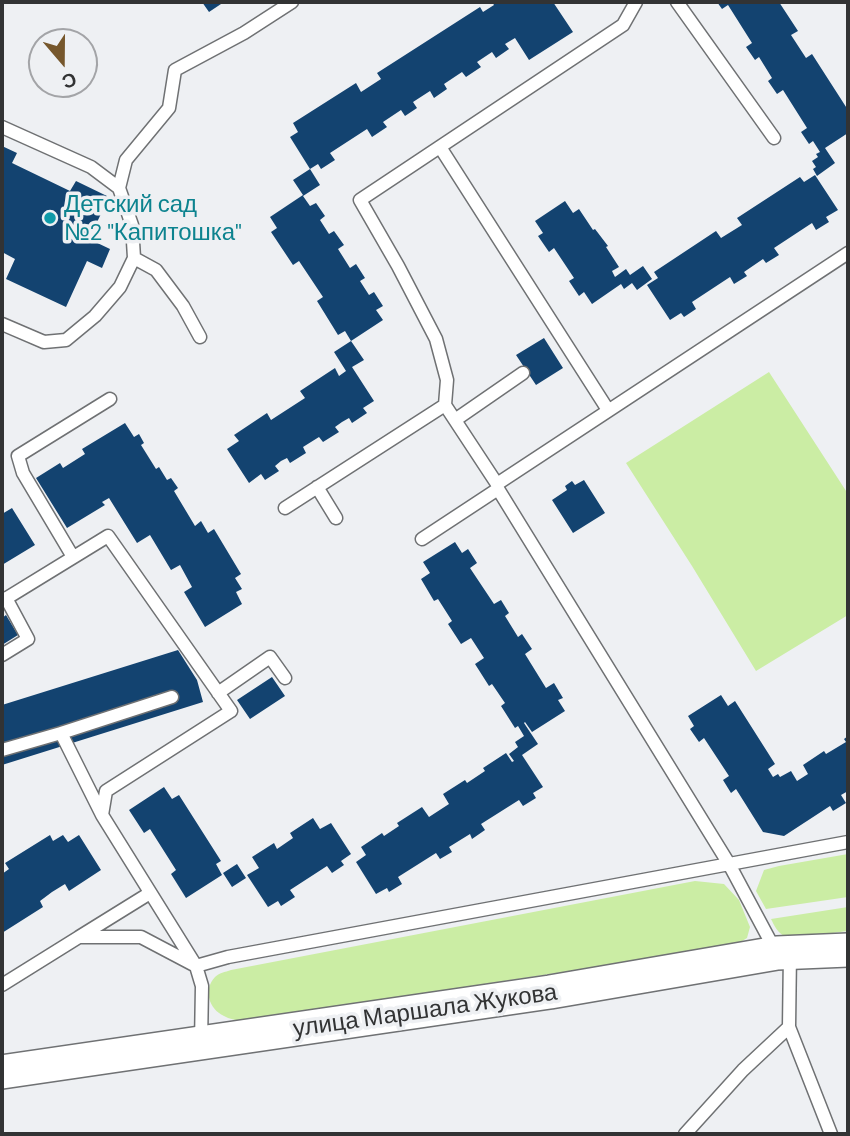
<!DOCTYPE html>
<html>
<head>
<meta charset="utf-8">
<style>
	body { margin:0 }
	#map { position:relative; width:850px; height:1136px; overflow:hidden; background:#eef0f3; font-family:Barlow,sans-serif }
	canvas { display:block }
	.frame { position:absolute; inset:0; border:4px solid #323334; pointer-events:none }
	.north { position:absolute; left:28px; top:28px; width:70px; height:70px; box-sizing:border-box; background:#eef0f3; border:2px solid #a3a4a7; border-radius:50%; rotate:160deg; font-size:19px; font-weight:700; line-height:28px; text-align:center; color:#323334 }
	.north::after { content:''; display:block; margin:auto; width:24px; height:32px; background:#76572c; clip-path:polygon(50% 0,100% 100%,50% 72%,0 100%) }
</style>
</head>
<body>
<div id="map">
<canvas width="850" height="1136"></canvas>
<div class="frame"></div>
<div class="north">С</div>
</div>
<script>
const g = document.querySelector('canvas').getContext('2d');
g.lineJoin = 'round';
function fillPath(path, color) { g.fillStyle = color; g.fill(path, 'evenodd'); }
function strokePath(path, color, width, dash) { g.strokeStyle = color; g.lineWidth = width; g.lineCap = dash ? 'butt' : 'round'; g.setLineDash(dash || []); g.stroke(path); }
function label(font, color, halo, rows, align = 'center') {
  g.font = font + ' Barlow,sans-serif'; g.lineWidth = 7; g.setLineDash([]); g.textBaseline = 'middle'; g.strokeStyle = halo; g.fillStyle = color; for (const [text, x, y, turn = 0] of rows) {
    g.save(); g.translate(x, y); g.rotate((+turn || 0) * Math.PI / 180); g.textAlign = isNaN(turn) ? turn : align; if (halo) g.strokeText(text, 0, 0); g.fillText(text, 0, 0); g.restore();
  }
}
const green = new Path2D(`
	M769,372L848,494V615L756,671L692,566L626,463Z
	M848,854V897L766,909L756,891L764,870L779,866Z
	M695,881L724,884L739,900L750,927L747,938L734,946L241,1021C236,1020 229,1019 224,1016C209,1009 203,990 215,977C219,973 225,972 231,970Z
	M848,907V931C834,932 797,941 785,936C778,934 774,925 771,919Z`);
const building = new Path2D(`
	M202,2H224L209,12Z
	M492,2H553L573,32L529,60L515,38L505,44L509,49L496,58L492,52L477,62L481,67L466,77L462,72L444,84L447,89L434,98L430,91L413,102L417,108L405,116L401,110L383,122L387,127L372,137L367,129L330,153L335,160L321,169L318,164L310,169L320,185L303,196L310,206L316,203L325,216L320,220L329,234L334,231L344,245L338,249L350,268L356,264L365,278L360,281L369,295L374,292L383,306L376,310L383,320L351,341L345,331L338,335L317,301L323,297L299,261L293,265L271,232L277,228L270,217L303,195L293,180L310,169L290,137L298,132L293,123L356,83L361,92L381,79L377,73L480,7L483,12L494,5Z
	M717,2H779L798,31L791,35L806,58L812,54L848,110V119L846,120L848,122V133L825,148L835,163L817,176L813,169L816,167L812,161L818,157L816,154L820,152L813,141L809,144L801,132L807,128L783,90L777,94L768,81L772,78L759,57L755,60L746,47L752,43L728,5L722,9Z
	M2,146L17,153L12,163L70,191L76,181L109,197L89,239L110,249L102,268L87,261L66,307L6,279L15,259L2,252Z
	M815,175L838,210L826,217L829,222L816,230L812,223L774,248L779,255L766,263L763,259L744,272L747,276L734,284L730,277L692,302L696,309L684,317L681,313L670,320L647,285L658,278L654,272L716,231L721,238L742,225L737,218L800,177L804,182Z
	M565,201L573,213L579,209L593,230L595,229L608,246L606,247L619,267L612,271L615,277L626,269L630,275L643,266L652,279L637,290L632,283L624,289L621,284L592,304L584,292L579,296L569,281L574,278L554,248L549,252L538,236L543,233L535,221Z
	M544,338L563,368L536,385L516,355Z
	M351,341L364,360L352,367L374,401L363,408L367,413L352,423L349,418L342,422L335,427L339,432L323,442L319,437L303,447L306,453L290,463L287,458L281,461L275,466L279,471L265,480L261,474L249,483L227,449L239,441L234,435L267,413L271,420L305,398L300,391L335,368L339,376L346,371L334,352Z
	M125,423L134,437L139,434L144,443L141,445L156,469L159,467L167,480L171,478L178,488L174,491L195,526L201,521L208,533L214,529L241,574L235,578L242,589L236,592L242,604L205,627L184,592L192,587L180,565L171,570L150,535L137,543L109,498L102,502L105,505L67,528L36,478L60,463L63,468L85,454L82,449Z
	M584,480L605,513L573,533L552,500L567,490L565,486L572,481L575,485Z
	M12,508L35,545L2,565V514Z
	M455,542L462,553L468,549L477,563L470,568L494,604L501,600L509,613L505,616L518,637L522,634L532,649L525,654L546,688L554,683L563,698L558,700L565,711L532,732L525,722L524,723L538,744L522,755L543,787L533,793L536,798L523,806L519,800L481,824L485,830L472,839L470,834L449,847L452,852L440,859L436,853L398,877L402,884L389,892L387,888L376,894L356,862L366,855L361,847L382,833L384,836L399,826L397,823L422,807L429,817L449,804L443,794L465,780L467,783L485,771L483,768L506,753L512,762L514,761L509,754L518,747L515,742L524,736L518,726L515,728L501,706L505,703L492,684L489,686L475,664L484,658L471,638L461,644L448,624L452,621L438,599L434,601L421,579L430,573L423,562Z
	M6,615L18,635L2,645V618Z
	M178,650L197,680L203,702L2,765V705Z
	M272,677L285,696L250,719L237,700Z
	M721,695L728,706L735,701L775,764L768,769L773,777L778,774L780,777L791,771L797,781L808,774L803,765L824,751L826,754L846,742L844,739L848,736V791L841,795L846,803L833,811L830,806L784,836L763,832L736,789L731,793L723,780L729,776L704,738L699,742L690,729L694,726L688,716Z
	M164,787L172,799L179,795L221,861L216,864L222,875L186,898L171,874L176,870L150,829L144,833L129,810Z
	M313,818L320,829L331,823L351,854L341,861L344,865L332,873L327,866L290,890L295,897L281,906L278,901L268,907L247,875L259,868L252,857L274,843L277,849L293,838L290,833Z
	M50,835L53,841L63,835L68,842L79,835L101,870L69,891L65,884L52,892L40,901L43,907L2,933V874L9,869L5,863Z
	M237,864L246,878L232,887L223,873Z`);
const lane = new Path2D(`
	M677,2L774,138
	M2,127L91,167L119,188
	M440,147L608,410
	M134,258L156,270L183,306L200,337
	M2,324L44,342L66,340L95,316L120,287L134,258L132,225L119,188L126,160L169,108L175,70L244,33L292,2
	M455,420L523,373
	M497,484L445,405L447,380L436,339L398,266L360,200L623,25L636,2
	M317,487L336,518
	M498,489L729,864L775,950
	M285,508L445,405
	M422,539L498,489L497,484L848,253
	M73,557L23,473L18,456L110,399
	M2,601L108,536L231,711L106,791L102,815L196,966L202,986L201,1043
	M2,655L28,639L6,598
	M218,693L270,657L285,678
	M2,750L61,733
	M102,815L61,733L172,697
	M79,937L150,893
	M790,953L789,1027L831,1134
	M2,985L79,937H141L196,966L228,957L848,842
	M685,1134L743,1070L789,1027`);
const secondary = new Path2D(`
	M2,1072L550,992L777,953L848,950`);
const markers = [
	[50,218,7,"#0f9aa8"]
];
const cultureNames = [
	["Детский сад",64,204],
	["№2 \"Капитошка\"",64,232]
];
const streetNames = [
	["улица Маршала Жукова",425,1010,-8]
];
fillPath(green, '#cbeda4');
fillPath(building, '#134370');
strokePath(lane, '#6f7173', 15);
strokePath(secondary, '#6f7173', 36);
strokePath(lane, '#fff', 12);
strokePath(secondary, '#fff', 33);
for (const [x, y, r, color] of markers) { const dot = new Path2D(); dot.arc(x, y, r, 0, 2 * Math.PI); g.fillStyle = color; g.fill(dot); strokePath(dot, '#eef0f3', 2.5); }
label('24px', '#0d838f', '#eef0f3', cultureNames, 'left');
label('24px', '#323334', '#eef0f3', streetNames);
</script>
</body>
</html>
